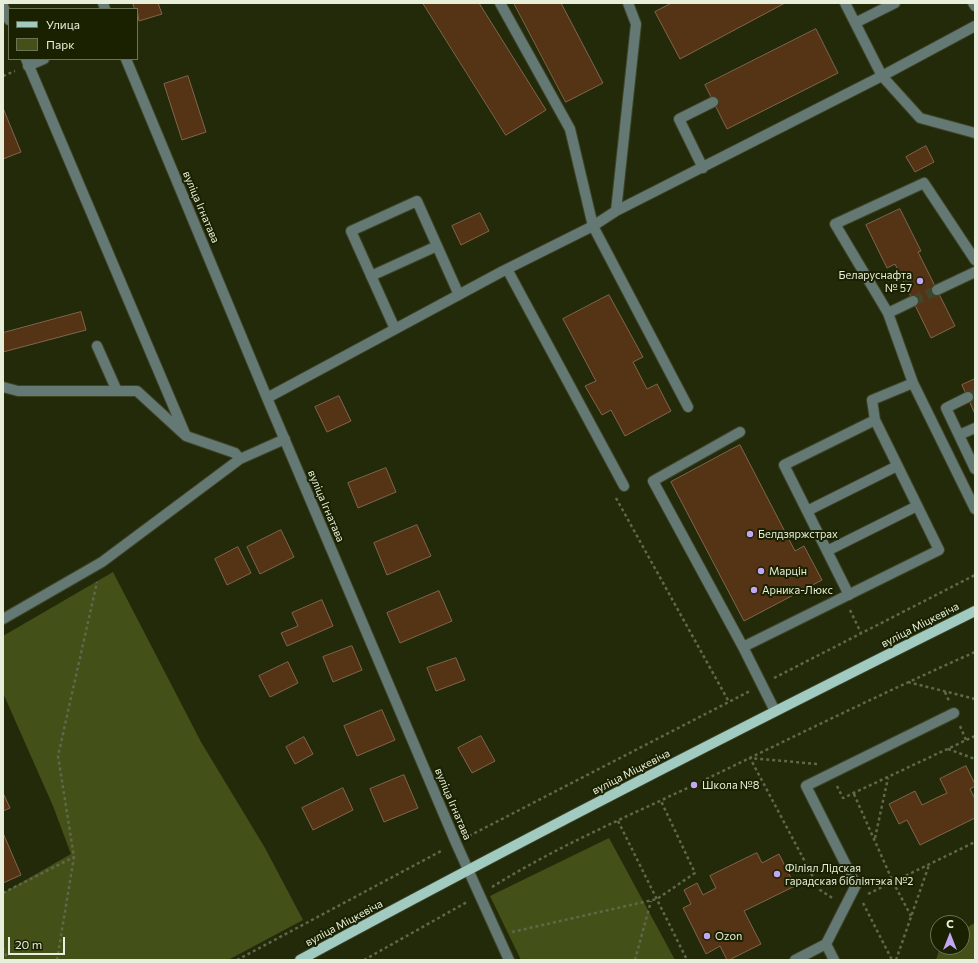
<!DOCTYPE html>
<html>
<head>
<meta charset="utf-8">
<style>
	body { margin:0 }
	#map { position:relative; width:978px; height:963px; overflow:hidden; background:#232a0a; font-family:Commissioner,sans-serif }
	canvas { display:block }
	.frame { position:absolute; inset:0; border:4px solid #e7eeda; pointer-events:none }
	.legend { position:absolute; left:8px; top:8px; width:130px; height:52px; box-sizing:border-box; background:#192101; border:1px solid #6b7358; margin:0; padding:5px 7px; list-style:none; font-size:12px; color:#e7eeda }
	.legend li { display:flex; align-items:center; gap:8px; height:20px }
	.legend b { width:20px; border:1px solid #6b7358 }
	.north { position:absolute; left:930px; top:915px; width:40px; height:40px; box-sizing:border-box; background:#192101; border:1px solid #6b7358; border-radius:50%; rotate:0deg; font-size:11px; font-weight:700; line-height:16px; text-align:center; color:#e7eeda }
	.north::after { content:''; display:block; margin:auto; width:14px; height:18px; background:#c3a7f2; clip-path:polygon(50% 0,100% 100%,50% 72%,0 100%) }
	.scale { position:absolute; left:8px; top:937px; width:57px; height:18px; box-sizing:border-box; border:2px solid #e7eeda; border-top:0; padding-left:5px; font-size:12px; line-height:14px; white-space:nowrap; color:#e7eeda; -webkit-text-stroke:3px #192101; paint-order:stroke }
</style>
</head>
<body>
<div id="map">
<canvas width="978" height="963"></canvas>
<div class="frame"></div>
<ul class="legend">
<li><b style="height:5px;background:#a1cac1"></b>Улица</li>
<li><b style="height:11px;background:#435118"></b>Парк</li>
</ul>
<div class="north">С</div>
<div class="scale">20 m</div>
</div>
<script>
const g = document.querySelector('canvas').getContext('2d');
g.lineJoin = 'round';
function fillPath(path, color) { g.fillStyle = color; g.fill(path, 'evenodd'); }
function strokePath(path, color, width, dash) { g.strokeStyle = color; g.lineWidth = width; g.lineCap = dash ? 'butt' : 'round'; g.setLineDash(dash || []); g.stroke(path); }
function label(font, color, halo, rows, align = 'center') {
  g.font = font + ' Commissioner,sans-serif'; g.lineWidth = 4; g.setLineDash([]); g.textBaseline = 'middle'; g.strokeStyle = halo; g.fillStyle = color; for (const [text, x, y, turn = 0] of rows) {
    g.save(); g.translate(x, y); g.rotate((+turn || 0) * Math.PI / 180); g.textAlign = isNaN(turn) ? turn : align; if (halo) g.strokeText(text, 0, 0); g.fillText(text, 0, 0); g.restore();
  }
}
const green = new Path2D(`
	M113,572L201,742L265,848L303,920L228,960H3V893L71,854L53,806L3,693V636Z
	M609,838L675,960H521L490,896Z
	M975,923V960H936L940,947H962V930Z`);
const building = new Path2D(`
	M133,3H158L162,14L139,21L137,9H135Z
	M423,3H479L546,110L506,135Z
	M514,3H561L603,83L566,102Z
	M672,3H785L680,59L655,12Z
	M816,29L838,73L727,129L705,85Z
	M188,76L206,132L182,140L164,84Z
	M3,108L21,152L3,159Z
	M926,146L934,162L915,172L906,157Z
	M900,209L921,251L918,252L955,326L931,338L895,264L887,268L866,225Z
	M480,213L489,231L461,245L452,226Z
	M609,295L643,357L633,362L647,389L657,384L671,411L625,436L611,410L602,415L585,386L596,381L563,319Z
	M81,312L86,330L3,352V333Z
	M975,379V414L962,385Z
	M339,396L351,421L327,432L315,407Z
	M740,445L795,551L804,546L822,580L744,621L671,482Z
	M386,468L396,492L358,508L348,483Z
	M417,525L431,556L387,575L374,543Z
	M281,530L294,557L260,574L247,547Z
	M238,547L251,573L227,585L215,559Z
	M439,591L452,621L400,643L387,613Z
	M322,600L333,626L287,646L281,633L298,626L292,613Z
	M352,646L362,670L333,682L323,657Z
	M456,658L465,680L436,691L427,668Z
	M288,662L298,683L270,697L259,676Z
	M382,710L395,740L357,756L344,726Z
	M481,736L495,761L472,773L458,748Z
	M304,737L313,754L295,764L286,747Z
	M966,766L975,784V786L970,789L975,799V818L920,845L907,820L899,824L889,804L915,791L922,805L934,799L947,793L940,779Z
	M404,775L418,808L384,822L370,789Z
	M343,788L353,810L313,830L302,808Z
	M3,793L10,808L3,811Z
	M3,833L21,875L3,883Z
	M757,853L762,863L779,854L795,886L744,911L761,944L729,960H727L720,946L706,954L683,908L691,904L684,890L697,883L703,895L716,888L710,876Z`);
const minorTunnel = new Path2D(`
	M913,301L937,290
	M968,397L975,394`);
const path = new Path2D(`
	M3,76L15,71
	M616,498L729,702
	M850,610L861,633
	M774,678L975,575
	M908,682L975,699
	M945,692L949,701
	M960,726L966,740
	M948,749L975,759
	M817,764L750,758L820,890L834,899
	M837,786L843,798L975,736
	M854,794L893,882L911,916
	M618,821L687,960
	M469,836L750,691
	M875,838L888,778
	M492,887C556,847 626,817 694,785C787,740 880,694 975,652
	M3,893L74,857
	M868,894L975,842
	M863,903L892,960
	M512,932L657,899L695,873L661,801
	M3,948L8,960
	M57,960L74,857L58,756L97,582
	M237,960L443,850
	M364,960L467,902
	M635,960L651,901
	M896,960L929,865`);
const minor = new Path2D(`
	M103,3L105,9
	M500,3L570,129L593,226L688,407
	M845,3L882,76L920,118L975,133
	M973,3L975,6
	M3,6L9,20
	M855,23L895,3
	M26,59L186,436
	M126,59L267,398L456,843L509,960
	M28,66L44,59
	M703,168L679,119L713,102
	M616,211L636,24L628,3
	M507,269L624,486
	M371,276L437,246
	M937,290L975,272
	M913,301L888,313L913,383L975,509
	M888,313L835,224L924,183L975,260
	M395,329L351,231L417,201L459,295
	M97,346L117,391
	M3,387L18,391H137L186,436L235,453L240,459
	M968,397L946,408L975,469
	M267,398L503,271L593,226L616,211L882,76L975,26
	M740,432L653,481L743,647
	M959,435L975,428
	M807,511L897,466
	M827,551L917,506
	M849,595L784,465L875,420
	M3,619L102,562L240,459L285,439
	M775,711L743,647L939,550L875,420L872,400L913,383
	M826,944L856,885L806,786L954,713
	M795,960L826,944L834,960`);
const major = new Path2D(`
	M300,960C523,839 748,724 975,611`);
const markers = [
	[920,281,4,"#c3a7f2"],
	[750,534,4,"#c3a7f2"],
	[761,571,4,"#c3a7f2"],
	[754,590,4,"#c3a7f2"],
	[694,785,4,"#c3a7f2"],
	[777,874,4,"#c3a7f2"],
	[707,936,4,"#c3a7f2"]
];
const streetNames = [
	["вуліца Ігнатава",201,207,67],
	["вуліца Ігнатава",326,506,67],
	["вуліца Міцкевіча",920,625,-27],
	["вуліца Міцкевіча",631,772,-27],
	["вуліца Ігнатава",453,804,67],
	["вуліца Міцкевіча",344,923,-28]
];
const poiNames = [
	["Беларуснафта",912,275,"right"],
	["№ 57",912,288,"right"],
	["Белдзяржстрах",758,534],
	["Марцін",769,571],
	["Арника-Люкс",762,590],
	["Школа №8",702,785],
	["Філіял Лідская",785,868],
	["гарадская бібліятэка №2",785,881],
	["Ozon",715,936]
];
fillPath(green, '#435118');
fillPath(building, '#543415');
strokePath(building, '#82654c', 1);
strokePath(minorTunnel, '#404729', 10, [10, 5]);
strokePath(minor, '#3e4527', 12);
strokePath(major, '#3e4527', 12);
strokePath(path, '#60674b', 2.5, [3, 3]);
strokePath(minor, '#647874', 10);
strokePath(major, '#a1cac1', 10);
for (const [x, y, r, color] of markers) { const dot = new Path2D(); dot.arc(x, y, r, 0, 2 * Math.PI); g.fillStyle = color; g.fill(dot); strokePath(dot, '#192101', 1.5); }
label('11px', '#e7eeda', '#192101', streetNames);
label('11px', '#e7eeda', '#192101', poiNames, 'left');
</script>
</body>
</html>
